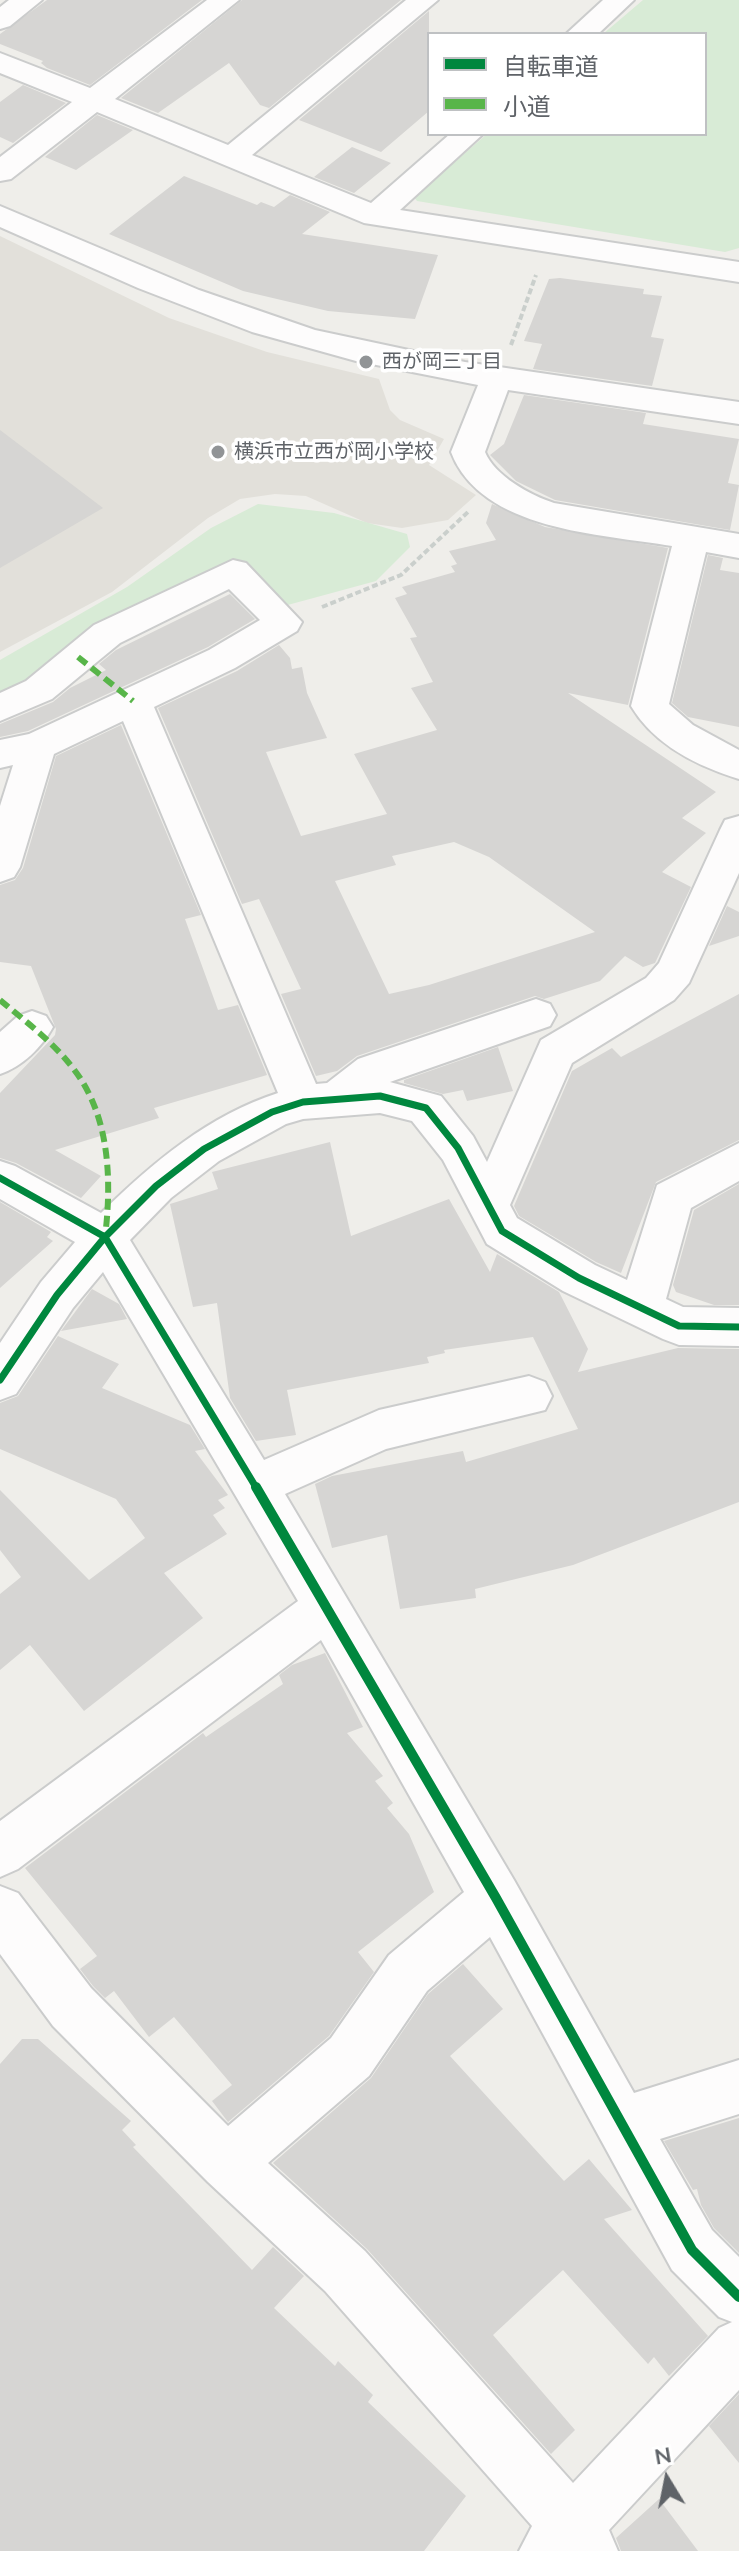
<!DOCTYPE html>
<html>
<head>
<meta charset="utf-8">
<style>
	body { margin:0 }
	#map { position:relative; width:739px; height:2551px; overflow:hidden; background:#efeeea; font-family:Mulish,"Noto Sans JP",sans-serif }
	canvas { display:block }
	.legend { position:absolute; left:427px; top:32px; width:280px; height:104px; box-sizing:border-box; background:#fff; border:2px solid #bfc1c3; margin:0; padding:10px 14px; list-style:none; font-size:24px; color:#5f6368 }
	.legend li { display:flex; align-items:center; gap:16px; height:40px }
	.legend b { width:40px; border:2px solid #bfc1c3 }
	.north { position:absolute; left:627px; top:2439px; width:80px; height:80px; -webkit-text-stroke:6px #fff; paint-order:stroke; rotate:350deg; font-size:22px; font-weight:700; line-height:32px; text-align:center; color:#5f6368 }
	.north::after { content:''; display:block; margin:auto; width:28px; height:36px; background:#5f6368; clip-path:polygon(50% 0,100% 100%,50% 72%,0 100%) }
</style>
</head>
<body>
<div id="map">
<canvas width="739" height="2551"></canvas>
<ul class="legend">
<li><b style="height:10px;background:#00873e"></b>自転車道</li>
<li><b style="height:10px;background:#58b549"></b>小道</li>
</ul>
<div class="north">N</div>
</div>
<script>
const g = document.querySelector('canvas').getContext('2d');
g.lineJoin = 'round';
function fillPath(path, color) { g.fillStyle = color; g.fill(path, 'evenodd'); }
function strokePath(path, color, width, dash) { g.strokeStyle = color; g.lineWidth = width; g.lineCap = dash ? 'butt' : 'round'; g.setLineDash(dash || []); g.stroke(path); }
function label(font, color, halo, rows, align = 'center') {
  g.font = font + ' Mulish,"Noto Sans JP",sans-serif'; g.lineWidth = 7; g.setLineDash([]); g.textBaseline = 'middle'; g.strokeStyle = halo; g.fillStyle = color; for (const [text, x, y, turn = 0] of rows) {
    g.save(); g.translate(x, y); g.rotate((+turn || 0) * Math.PI / 180); g.textAlign = isNaN(turn) ? turn : align; if (halo) g.strokeText(text, 0, 0); g.fillText(text, 0, 0); g.restore();
  }
}
const education = new Path2D(`
	M0,236L169,318L267,352L379,379L390,410L400,420L444,439L429,465L476,495L448,520L402,528L367,523L306,496L275,494L240,499L208,518L112,592L0,652Z`);
const green = new Path2D(`
	M643,0H739V248L725,252L417,201L414,197L487,134H705V34H603Z
	M258,504L334,513L407,534L410,547L376,581L284,606L233,559L163,592L94,632L42,672L0,699V660L127,587L211,528Z`);
const building = new Path2D(`
	M47,0H202L90,85L47,68L41,63L43,61L0,44V34Z
	M242,0H401L269,108L260,105L229,63L158,113L121,98Z
	M429,11V111L381,152L299,120Z
	M23,85L66,103L13,143L0,137V102Z
	M97,115L133,130L76,170L45,157Z
	M352,147L391,163L354,193L314,177Z
	M184,176L257,205L261,202L274,207L290,195L330,212L302,234L438,255L415,319L328,311L243,291L109,234Z
	M560,278L644,289L643,294L662,296L651,337L664,339L652,386L533,369L542,344L524,341L549,279Z
	M524,395L646,413L643,424L739,439L728,483L739,485L730,530L555,500L516,481L490,455L504,444Z
	M0,430L103,508L0,568Z
	M492,504L545,527L668,548L628,705L568,693L716,792L682,818L706,833L662,872L691,887L655,963L643,967L625,956L600,981L544,999L535,996L357,1056L337,1071L316,1076L281,994L301,989L259,899L242,904L158,708L237,671L279,645L290,658L292,669L302,667L307,693L327,738L266,752L301,836L387,814L354,754L437,730L411,688L433,682L410,638L417,637L395,598L407,594L402,587L455,572L451,566L457,564L449,551L496,540L486,523ZM454,842L489,857L595,932L429,985L389,994L335,881L396,865L392,856Z
	M708,555L723,558L720,570L739,573V727L688,717L672,703Z
	M230,594L255,619L208,647L28,731L0,737V724L53,702L70,688L106,670L99,664L116,650Z
	M121,725L201,915L185,919L218,1010L238,1005L267,1075L154,1108L159,1118L55,1150L101,1176L81,1198L16,1163L0,1158V1093L55,1035L56,1029L31,966L0,962V885L15,880L23,868L56,756Z
	M727,906L739,912V936L709,946Z
	M739,994V1140L656,1182L621,1273L596,1262L519,1216L514,1206L572,1071L612,1048L621,1057Z
	M498,1047L513,1091L467,1101L463,1090L443,1094L404,1083V1080Z
	M330,1142L351,1236L449,1199L490,1272L497,1254L559,1292L588,1349L578,1372L678,1348L739,1349V1502L573,1565L475,1589L476,1598L400,1609L387,1535L332,1548L315,1484L332,1476L463,1451L466,1462L578,1429L533,1337L444,1350L445,1353L427,1357L429,1363L287,1390L296,1435L256,1441L230,1398L217,1303L193,1307L170,1204L218,1189L212,1172Z
	M739,1184V1305H714L676,1292L673,1285L694,1210Z
	M0,1202L51,1232L47,1237L53,1241L0,1288Z
	M92,1289L119,1304L127,1319L61,1331Z
	M58,1336L119,1364L102,1388L190,1425L205,1449L195,1451L228,1495L218,1500L225,1508L213,1515L227,1534L164,1573L203,1618L84,1711L30,1645L0,1670V1594L21,1577L0,1550V1490L89,1580L145,1538L116,1499L0,1449V1403L18,1396Z
	M325,1653L363,1727L347,1733L383,1776L375,1781L393,1803L387,1808L409,1834L434,1892L358,1952L374,1972L329,2036L228,2122L212,2101L232,2085L174,2017L149,2037L114,1991L105,1998L93,1986L80,1969L97,1956L25,1868L203,1733L206,1737L283,1684L279,1675L292,1665Z
	M463,1964L503,2009L450,2056L564,2181L589,2159L632,2210L604,2219L708,2336L669,2376L654,2357L648,2364L563,2270L493,2335L575,2430L551,2454L367,2249L273,2163L371,2078L428,1994Z
	M22,2039H38L131,2121L122,2130L136,2145L133,2147L252,2270L273,2247L304,2276L274,2308L335,2366L338,2361L373,2395L368,2402L466,2496L424,2551H0V2064Z
	M739,2118V2253L714,2228L701,2205L697,2189L693,2190L664,2141Z
	M739,2394V2463L709,2426Z
	M659,2499L698,2551H621L616,2538Z`);
const path = new Path2D(`
	M511,345L536,275
	M322,607L401,575L468,512`);
const minor = new Path2D(`
	M9,0H42L10,26L0,29V7Z
	M207,0H239L115,99L228,145L406,0H438L252,155L371,203L450,134H483L400,210L739,262V282L364,223L97,112L11,179L0,181V157L72,102L0,73V53L90,88Z
	M603,0H634L598,34H566Z
	M0,206L199,290L315,330L465,362L739,402V424L508,390L485,452C495,476 530,495 554,503L739,534V558L706,552L669,704L693,725L739,750V779C697,766 654,745 631,706L672,546C601,534 481,531 451,452L478,385L356,361L252,332L138,288L0,227Z
	M233,560L246,563L302,622L297,631L235,668L154,707L316,1084L327,1083L358,1059L536,999L550,1004L556,1015L550,1026L390,1082L441,1096L473,1136L487,1162L541,1040L646,978L659,963L720,830L725,820L739,816V873L689,983L674,1000L572,1063L510,1205L517,1218L595,1265L627,1280L657,1185L739,1143V1181L691,1208L666,1299L683,1307L739,1308V1346L679,1345L663,1339L563,1291L487,1244L443,1160L412,1121L380,1113L303,1119L286,1124L219,1161L171,1198L130,1240L264,1460L379,1410L529,1376L545,1382L552,1396L545,1410L386,1449L285,1494L514,1880L634,2093L739,2060V2114L660,2139L712,2230L739,2257V2390L609,2530L618,2551H519L532,2526L325,2291L208,2182L53,2026L0,1954V1886L18,1893L91,1988L228,2126L331,2038L389,1955L464,1892L321,1640L18,1869L0,1877V1821L298,1601L103,1272L73,1308L16,1394L0,1400V1343L41,1282L75,1242L0,1199V1161L15,1166L101,1213C152,1163 209,1115 278,1093L123,721L54,754L20,867L14,877L0,882V806L13,765L0,768V740L29,734L209,650L260,620L229,589L120,643L52,699L0,721V693L26,681L94,625ZM490,1937L672,2270L719,2317L732,2322L719,2328L573,2483L365,2251L268,2163L369,2076L427,1991Z
	M32,1011L46,1016L53,1027C42,1047 22,1067 0,1074V1032L18,1016Z`);
const quiet = new Path2D(`
	M78,657L133,701
	M0,1000C25,1021 52,1041 72,1067C110,1114 112,1180 105,1237`);
const cyclewayFar1 = new Path2D(`
	M0,1178L105,1237L257,1489
	M0,1380L57,1295L105,1237L156,1186L204,1149L272,1112L303,1102L380,1096L426,1108L458,1148L502,1231L579,1278L679,1326L739,1327`);
const cycleway = new Path2D(`
	M256,1487L496,1898L692,2250L739,2297`);
const markers = [
	[366,362,8,"#919496"],
	[218,452,8,"#919496"]
];
const farPoinames = [
	["西が岡三丁目",382,362],
	["横浜市立西が岡小学校",234,452]
];
fillPath(education, '#e2e0da');
fillPath(green, '#d8ebd6');
fillPath(building, '#d6d5d3');
strokePath(minor, '#cbcccc', 4);
strokePath(path, '#cacfcc', 4, [6, 3]);
fillPath(minor, '#fdfcfc');
strokePath(quiet, '#58b549', 6, [11, 6]);
strokePath(cyclewayFar1, '#00873e', 7);
strokePath(cycleway, '#00873e', 10);
for (const [x, y, r, color] of markers) { const dot = new Path2D(); dot.arc(x, y, r, 0, 2 * Math.PI); g.fillStyle = color; g.fill(dot); strokePath(dot, '#fff', 3); }
label('20px', '#5f6368', '#fff', farPoinames, 'left');
</script>
</body>
</html>
